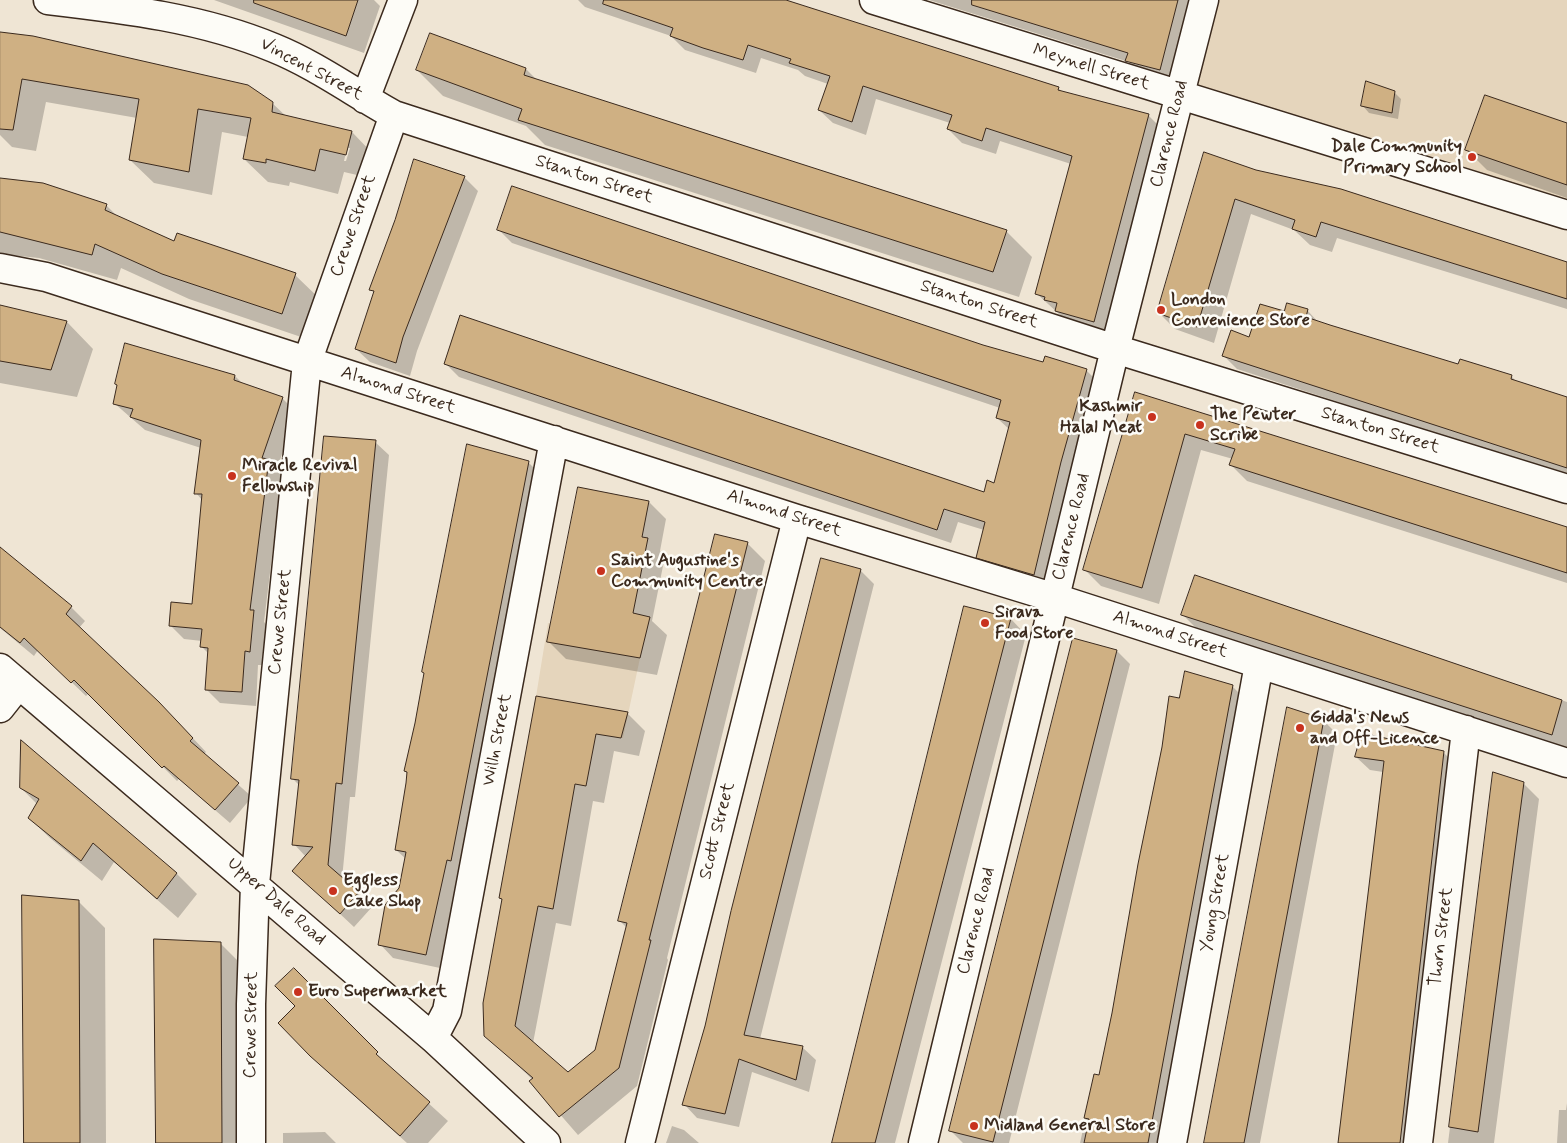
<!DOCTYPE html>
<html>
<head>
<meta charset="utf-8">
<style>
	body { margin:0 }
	canvas { display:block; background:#efe5d4 }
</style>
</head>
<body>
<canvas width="1567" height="1143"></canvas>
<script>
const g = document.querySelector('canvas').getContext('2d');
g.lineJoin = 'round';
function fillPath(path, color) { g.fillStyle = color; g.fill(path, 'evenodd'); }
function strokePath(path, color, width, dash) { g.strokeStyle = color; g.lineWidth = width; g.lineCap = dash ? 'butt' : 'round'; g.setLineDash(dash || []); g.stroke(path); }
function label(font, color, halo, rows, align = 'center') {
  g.font = font + ' Mynerve,sans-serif'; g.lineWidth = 5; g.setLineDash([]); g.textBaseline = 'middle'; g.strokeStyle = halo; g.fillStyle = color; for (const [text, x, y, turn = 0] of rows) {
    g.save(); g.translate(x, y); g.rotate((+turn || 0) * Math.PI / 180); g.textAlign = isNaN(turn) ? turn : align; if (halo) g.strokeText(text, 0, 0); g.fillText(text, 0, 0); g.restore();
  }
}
const built = new Path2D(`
	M1212,0H1567V213L1187,101Z
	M548,623L643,644L623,738L532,721Z`);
const shadow = new Path2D(`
	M214,0H374L380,6L364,53Z
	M578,0H783L1058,88L1063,93L1148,115L1162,129L1108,335L1070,324L1036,293L1071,164L1000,141L996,154L962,143L948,129L950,123L876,99L866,135L833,123L819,110L828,84L805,76L798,70L761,58L756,73L685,50L671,36L585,7Z
	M929,0H1195L1174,83L1141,74L1129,62Z
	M0,33L272,103L287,117L352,132L375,156L370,178L344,172L338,194L290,182L289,186L268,182L244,159L248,137L222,132L212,195L154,183L130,160L137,118L46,102L36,151L12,147L0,135ZM347,148H350L346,161H344Z
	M526,69L538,81L1006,231L1032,257L1019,297L545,145L526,126L443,96L417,70Z
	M1394,92L1401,99L1398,119L1369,113L1363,106Z
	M1567,125V198L1487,170L1467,150Z
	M1205,153L1256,171L1567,264V309L1337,238L1332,252L1310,245L1294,230L1251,214L1214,343L1175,329L1158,312Z
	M464,177L478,191L417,351L410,376L370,362L356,349L375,293L371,289Z
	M0,179L106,205L119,218L175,243L295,275L321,300L307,339L189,299L121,268L117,280L39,258L0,254Z
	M498,229L982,346L1043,363L1086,370L1100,384L1047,588L992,571L978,557L984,530L958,522L951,543L459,377L445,363L984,493L995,485L1010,430L997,418L1000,408L512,243Z
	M0,307L67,322L93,349L77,397L0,383Z
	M1307,310L1319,323L1459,366L1461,361L1512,377L1518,383L1567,398V476L1237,369L1224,356L1285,313Z
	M235,376L244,385L282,398L296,412L277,469L282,474L264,622L267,625L264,665H258L256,706L220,703L206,689L209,654L202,647V641L184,639L170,625L193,606L202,500L196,493L201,448L145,430L114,403L118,386L116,384Z
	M1135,393L1567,529V583L1247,481L1231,465L1233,459L1201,450L1159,604L1101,586L1085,570Z
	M375,442L389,455L355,797H350L342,879L372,907L354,927L294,871L306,857L294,844L299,785L292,778Z
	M528,462L542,476L440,968L393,958L380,944L400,889L406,859L396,850L408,774L405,771Z
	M649,502L666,519L660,551L665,556L652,621L667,635L657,675L566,659L548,641Z
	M747,543L765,561L667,958L668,960L637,1086L578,1135L531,1081L533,1080L485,1035L503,901L500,898L537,697L627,713L645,731L639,756L614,751L604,803L593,801L571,926L556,923L533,1043L568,1073L596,1051L627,928L620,921Z
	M0,549L71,607L85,621L79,628L173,717L206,752L204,754L252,797L230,823L179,779L177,781L89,693L86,696L38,650L34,656L0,628Z
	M860,570L874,584L760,1039L802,1047L816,1060L809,1092L752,1072L739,1127L697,1118L684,1104Z
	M1196,577L1567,702V750L1199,631L1183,615Z
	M1011,619L1026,635L895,1143H833Z
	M1117,651L1130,664L1009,1143H963L950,1130Z
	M1232,686L1246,700L1163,1143H1080L1095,1075L1100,1076L1180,699Z
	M1323,720L1337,734L1260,1143H1205Z
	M1443,752L1457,766L1414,1143H1339L1383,772L1370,770L1356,757Z
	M1494,773L1523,783L1539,799L1494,1143H1448Z
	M21,788L176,873L197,894L178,918L114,862L102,881L50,838L29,818L37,804Z
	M78,901L105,928L106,1143H25Z
	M220,943L247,970L248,1143H158Z
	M294,969L394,1072L448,1121L428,1143H407L330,1074L280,1023L297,1006Z
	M1567,1103V1143H1557L1559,1110H1566Z
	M672,1126L684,1130L699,1143H666Z
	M325,1132L336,1143H283V1133Z`);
const building = new Path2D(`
	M254,0H358L346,36L254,3Z
	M604,0H786L1059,87L1058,90L1149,114L1094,322L1055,311L1057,303L1044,300L1045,297L1035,294L1072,156L986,128L982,141L947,129L952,115L863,86L852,122L818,110L830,76L789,63L791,59L748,45L743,60L703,48L670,36L673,28L603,4Z
	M972,0H1178L1160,70L1125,61L1128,53L972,5Z
	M0,32L33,36L248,85L273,102L272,112L352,131L346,155L320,149L315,171L266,159V163L243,159L251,118L198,109L189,172L129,160L139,99L22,79L13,130L0,129Z
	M430,33L526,68L524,75L1007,230L993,272L518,120L522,109L416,70Z
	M1366,81L1395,91L1392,113L1361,106Z
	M1485,95L1567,123V185L1465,150Z
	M1204,152L1256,170L1341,189L1567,262V299L1321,222L1316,237L1292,229L1295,220L1235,199L1197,327L1157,313Z
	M414,159L465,176L403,337L396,363L355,349L374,291L369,290L395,220Z
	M0,178L43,183L107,204L105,210L174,241L177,233L296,273L282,314L162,274L95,244L92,255L0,232Z
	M512,186L983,345L1043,362L1045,356L1087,369L1061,462L1034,575L976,558L985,522L944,509L937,530L444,364L460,315L984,492L987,480L994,483L1010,422L996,418L1001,400L497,230Z
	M1287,303L1308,309L1306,317L1330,325L1458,364L1460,359L1512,375L1511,379L1567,397V468L1222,356L1231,330L1249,337L1260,304L1284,311Z
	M0,305L67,321L51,370L0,361Z
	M125,343L235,375L234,380L283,397L262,458L269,459L250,610H254L250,652L245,651L242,692L205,690L208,648L200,647L202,629L169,626L171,602L192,604L202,494H194L201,440L130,417L133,409L113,404L117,385L115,384Z
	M1135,392L1567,527V573L1229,465L1235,449L1185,434L1142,588L1083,570Z
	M324,436L376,440L342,784L336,783L328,865L359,892L340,914L292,871L313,847L292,845L299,780L291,779Z
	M467,444L529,461L451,861L447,860L426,955L378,945L385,905L399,888L406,852L395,850L406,783L407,772L404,771L415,723L424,673L422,672Z
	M578,487L649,501L642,537L648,538L633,613L650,617L640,658L547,642Z
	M715,534L748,542L649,940H651L619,1068L559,1117L529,1081L533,1078L484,1036L483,1003L502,899L499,898L536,696L628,712L621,738L596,734L586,786L575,784L553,909L538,906L515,1026L568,1072L595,1050L627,923L618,921Z
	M0,547L72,606L66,614L159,702L193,738L190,741L239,783L215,810L164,766L162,768L74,680L71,683L24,638L20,643L0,627Z
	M821,558L861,569L744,1035L803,1046L796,1080L739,1059L725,1114L682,1105L705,1026L731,911Z
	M1195,575L1562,700L1552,735L1181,615Z
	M964,606L1011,618L875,1143H832Z
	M1073,638L1117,650L993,1142L949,1131Z
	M1185,671L1233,685L1148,1143H1084L1089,1119L1084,1118L1094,1074L1099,1075L1112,1013L1138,864L1162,747L1169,696L1179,698Z
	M1287,707L1324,719L1244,1143H1204Z
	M1362,733L1444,751L1400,1143H1338L1384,761L1355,757Z
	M21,740L177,873L157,899L93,843L81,861L28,818L39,799L20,788Z
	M1493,772L1524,782L1478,1132L1449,1127Z
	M22,895L79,900L80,1143H24Z
	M154,939L221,942L222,1143H156Z
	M294,968L378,1052L376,1054L430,1102L400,1136L310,1056L278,1023L295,1006L275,986Z`);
const minor = new Path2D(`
	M48,0C125,9 202,18 274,48C316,65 354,93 394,115L1115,349L1567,489
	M874,0L1567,215
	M365,99L403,0
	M0,268L46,277L797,519L1055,598L1567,763
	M0,668L433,1038L546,1143
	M0,708L19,684
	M433,1038L447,1011L554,440
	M251,1143V1004L255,884L307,362L394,115
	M640,1143L797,519
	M923,1143L1115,349L1204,0
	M1172,1143L1259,664
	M1418,1143L1466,730`);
const markers = [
	[1472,157,5,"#c8321e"],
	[1161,310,5,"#c8321e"],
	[1152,417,5,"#c8321e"],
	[1200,425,5,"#c8321e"],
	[232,476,5,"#c8321e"],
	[601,571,5,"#c8321e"],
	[985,623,5,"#c8321e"],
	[1300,728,5,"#c8321e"],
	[333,891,5,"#c8321e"],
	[298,992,5,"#c8321e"],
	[974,1126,5,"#c8321e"]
];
const streetNames = [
	["Meynell Street",1091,68,17],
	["Vincent Street",311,70,28],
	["Clarence Road",1170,134,-76],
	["Stanton Street",594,180,18],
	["Crewe Street",354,226,-71],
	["Stanton Street",979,305,18],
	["Almond Street",398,391,18],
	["Stanton Street",1380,431,17],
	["Almond Street",784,514,18],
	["Clarence Road",1072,527,-76],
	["Crewe Street",281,622,-84],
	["Almond Street",1170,635,18],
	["Willn Street",498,740,-79],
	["Scott Street",718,831,-76],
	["Upper Dale Road",276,902,41],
	["Young Street",1216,903,-80],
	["Clarence Road",977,921,-76],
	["Thorn Street",1442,937,-83],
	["Crewe Street",252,1025,-89]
];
const poiNames = [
	["Dale Community",1462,147,"right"],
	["Primary School",1462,168,"right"],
	["London",1171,300],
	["Convenience Store",1171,321],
	["Kashmir",1142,407,"right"],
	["Halal Meat",1142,428,"right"],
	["The Pewter",1210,415],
	["Scribe",1210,436],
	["Miracle Revival",242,466],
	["Fellowship",242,487],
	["Saint Augustine's",611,561],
	["Community Centre",611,582],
	["Sirava",995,613],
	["Food Store",995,634],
	["Gidda's News",1310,718],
	["and Off-Licence",1310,739],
	["Eggless",343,881],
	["Cake Shop",343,902],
	["Euro Supermarket",308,992],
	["Midland General Store",984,1126]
];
fillPath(built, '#e5d5bc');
fillPath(shadow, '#0003');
fillPath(building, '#cfb083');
strokePath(building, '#3b2a1e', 1);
strokePath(minor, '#3b2a1e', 31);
strokePath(minor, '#fdfcf7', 28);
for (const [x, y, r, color] of markers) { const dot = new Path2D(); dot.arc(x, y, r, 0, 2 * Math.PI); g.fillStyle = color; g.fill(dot); strokePath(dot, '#fdfcf7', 2); }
label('18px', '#3b2a1e', '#fdfcf7', streetNames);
label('bold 18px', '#3b2a1e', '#fdfcf7', poiNames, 'left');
</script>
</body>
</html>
